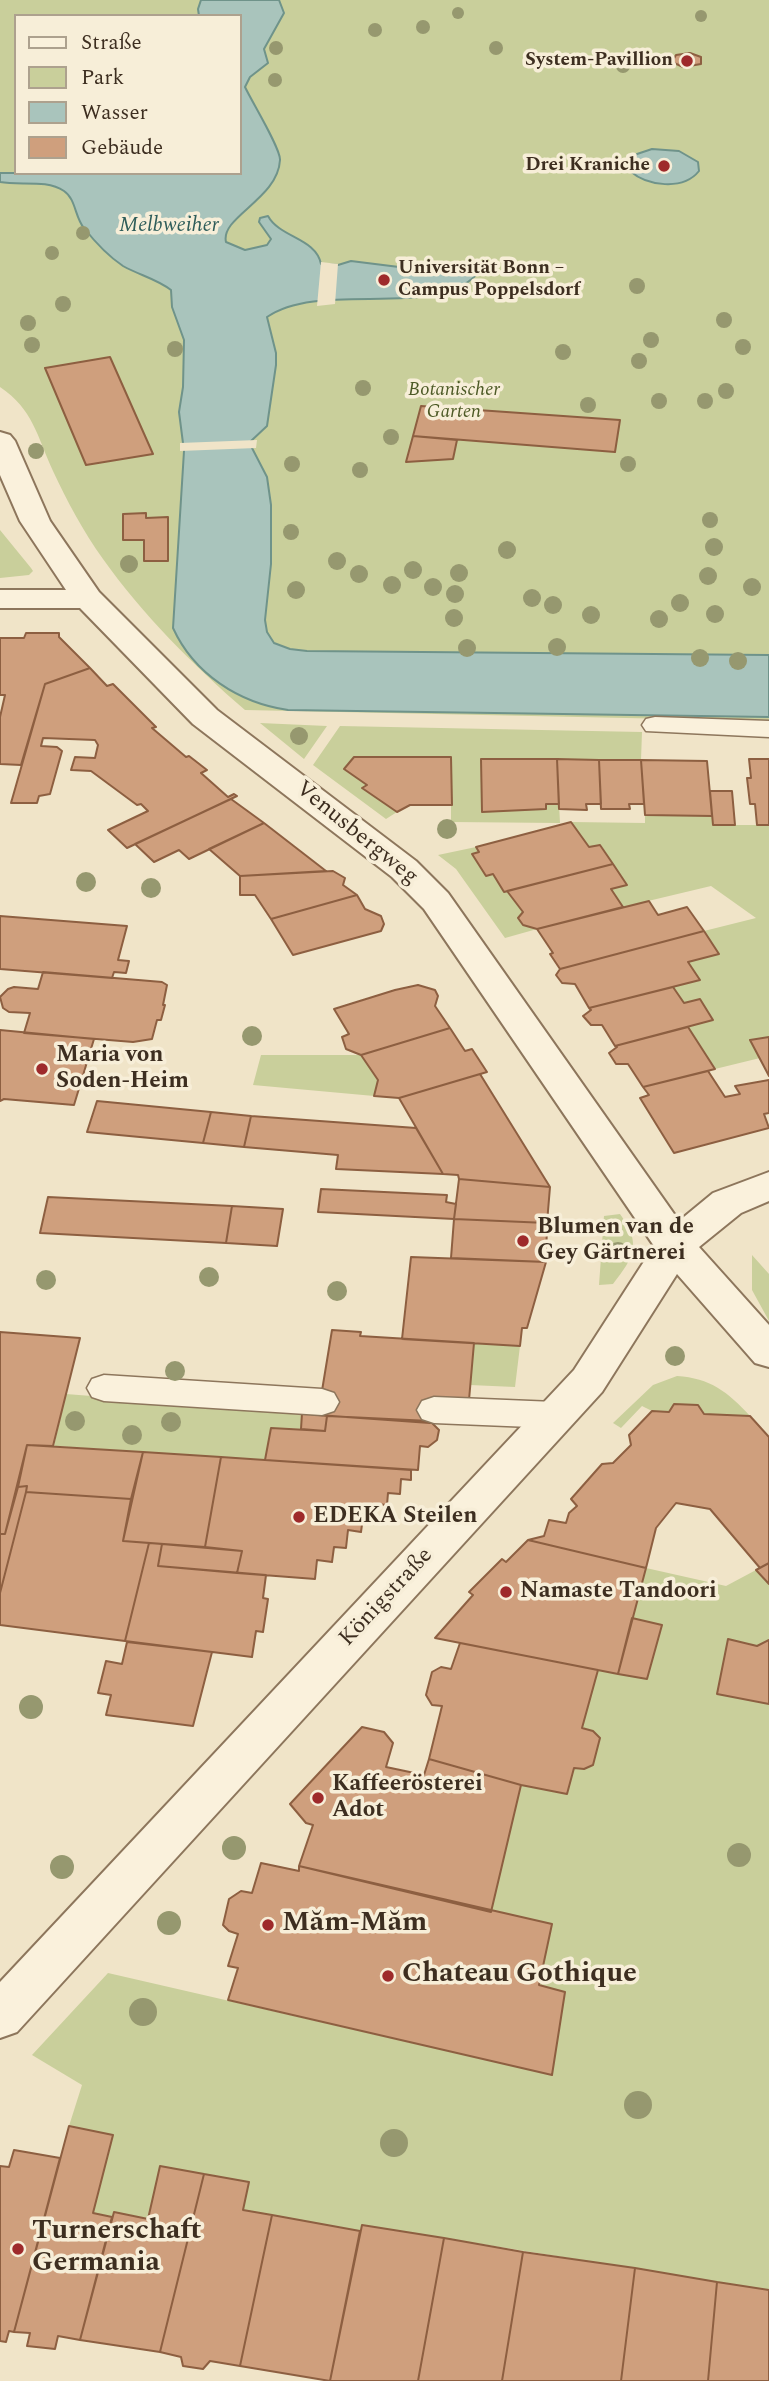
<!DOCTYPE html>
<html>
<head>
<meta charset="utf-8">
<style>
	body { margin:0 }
	#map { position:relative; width:769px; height:2381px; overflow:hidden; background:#f0e4c8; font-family:Spectral,serif }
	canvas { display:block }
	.legend { position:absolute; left:14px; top:14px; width:228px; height:161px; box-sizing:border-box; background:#f7eed8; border:2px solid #ada18e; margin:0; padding:9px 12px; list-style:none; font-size:21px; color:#3d2e20 }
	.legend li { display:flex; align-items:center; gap:14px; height:35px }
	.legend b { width:35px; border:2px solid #ada18e }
</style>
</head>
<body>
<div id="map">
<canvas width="769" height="2381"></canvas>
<ul class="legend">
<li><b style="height:9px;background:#faf1dc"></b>Straße</li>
<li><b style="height:19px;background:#c9cf9b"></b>Park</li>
<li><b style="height:19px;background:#a9c4bc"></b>Wasser</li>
<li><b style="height:19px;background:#cf9f7d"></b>Gebäude</li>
</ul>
</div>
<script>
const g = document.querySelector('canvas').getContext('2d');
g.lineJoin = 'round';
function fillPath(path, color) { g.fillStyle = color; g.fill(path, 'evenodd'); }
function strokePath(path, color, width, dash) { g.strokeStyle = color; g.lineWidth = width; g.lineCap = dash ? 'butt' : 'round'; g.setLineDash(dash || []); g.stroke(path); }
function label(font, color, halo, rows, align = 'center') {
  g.font = font + ' Spectral,serif'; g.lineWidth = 7; g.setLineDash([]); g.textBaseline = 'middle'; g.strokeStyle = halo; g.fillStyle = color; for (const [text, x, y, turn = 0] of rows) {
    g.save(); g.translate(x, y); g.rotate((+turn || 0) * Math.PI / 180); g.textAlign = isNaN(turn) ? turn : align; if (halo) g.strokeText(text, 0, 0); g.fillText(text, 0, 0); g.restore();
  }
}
const green = new Path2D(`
	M0,0H769V721L245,710C195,667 141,613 103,559C83,531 67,501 53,471C37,436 33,409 0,387ZM16,16H240V173H16Z
	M0,530L31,568L33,571L29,575L0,578Z
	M260,723L327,726L304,759Z
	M340,726L642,732L641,760L481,759L482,812L546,809V804H559L560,823L451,822V757H354L344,769L367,785L363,789L397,812L386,819L313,765Z
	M645,815L712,816L713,825H769V1037L751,1040L760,1058L715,1069L688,1027L713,1020L700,999L684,1003L673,987L700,980L688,962L718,954L704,931L756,918L711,886L623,907L611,889L626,884L601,845L589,847L571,822L645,823Z
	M476,847L479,852L472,854L486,876L493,874L504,892L507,891L537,929L505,938L456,869L438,855Z
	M261,1055H361L378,1080L374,1096L253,1085Z
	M620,1214C642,1244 634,1257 613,1284L599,1285L604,1216Z
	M752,1255L769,1274V1321L752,1290Z
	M474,1343L520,1346L515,1387L470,1385Z
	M677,1376C710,1378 728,1392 750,1416L704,1414L698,1405L675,1404L669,1412L652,1411L642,1406L621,1428L613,1423L653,1385Z
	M66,1394L282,1411L302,1413L301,1429L271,1428L265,1460L54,1446Z
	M646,1568L726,1586L756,1570L769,1584V1640L757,1646L728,1639L717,1693L769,1704V2290L362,2225L360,2231L243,2210L248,2182L161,2166L148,2219L114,2212L112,2217L93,2213L113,2135L69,2126L82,2085L32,2055L108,1973L551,2075L565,1993L539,1985L552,1924L491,1912L521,1785L567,1794L574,1768L584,1769L593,1765L600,1738L593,1731L582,1728L598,1670L647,1679L661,1625L632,1618Z`);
const water = new Path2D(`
	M201,0H279L284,13L264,49L268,63L250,77L245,87C252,102 281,149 280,160C278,199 220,217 226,242L245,250L267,245L271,239L259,222L260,218L268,216C280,238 316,238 321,264L338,265L351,261L399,267L482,268C443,324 323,278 267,317L276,353V365L267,426L251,441L252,448L267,477L271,505V564L265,620L267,632L274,643L290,649L307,651L769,655V717L288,710C239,703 194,674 173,628L184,451L179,412L183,387L184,340L172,307L171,290C157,279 139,275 123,266C108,256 95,242 84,228C75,218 76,199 64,191C46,179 20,186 0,182V173H240V16H199L198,9Z
	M652,149L679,151L698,162L699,171C683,191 647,186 630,171L628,162L637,154Z`);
const pier = new Path2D(`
	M321,262L338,264L335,304L317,306Z
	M257,440L256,448L180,451V443Z`);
const building = new Path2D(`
	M690,53L701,57V64L683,67L672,62L676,55Z
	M110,357L153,454L86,465L45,368Z
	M421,406L620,420L615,452L413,436Z
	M413,436L457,440L453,459L406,462Z
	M146,513V518L168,517V561H144V540H123V514Z
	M26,633H59V637L90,668L45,684L21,765L0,764V717L5,695H0V638H24Z
	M90,668L107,686L113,684L156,727L152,728L186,757L189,756L207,770L201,773L228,797L234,794L237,796L127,848L108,830L148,811L141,804L137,805L91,771L71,770L75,757L95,758L98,745L95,740L43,738L41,746L57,747L62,751L50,794L39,796L37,803H11L45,684Z
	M354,757H451L452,805H410L397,812L362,788L367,785L344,769Z
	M481,759H557L559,804H546V809L482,812Z
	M557,759L599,760L601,804H586L587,810L559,809Z
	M749,759H769V825H757L755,804H750L747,778H751Z
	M599,760H641L644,804H629L630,809H601Z
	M641,760L707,761L712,816L645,815Z
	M710,791H732L735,825H713Z
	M231,799L264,823L189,859L179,850L154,862L135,844Z
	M571,822L589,847L600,845L613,864L504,892L493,874L486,876L472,854L479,852L476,847Z
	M264,823L326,871L240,876L209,849Z
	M613,864L627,885L611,889L623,907L537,929L523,925L518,918L523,912L507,891Z
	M333,871L345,878L343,885L357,895L271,919L255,895H240V876Z
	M357,895L365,909L381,916L384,924L381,931L293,955L271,919Z
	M649,901L658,915L687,907L704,931L560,969L550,954L553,953L537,929Z
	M0,916L127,926L118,960L129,961L126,973L114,972L112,978L0,969Z
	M704,931L719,954L688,962L700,980L589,1008L575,984L562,983L556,975L560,969Z
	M43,972L162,982L167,985L163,1005H165L161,1020H157L152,1039L133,1042L24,1033L30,1013L9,1012L3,1008L0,997L8,989L14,987L38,989Z
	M418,985L435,990L438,996L435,1006L450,1028L361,1055L346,1049L342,1037L349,1034L334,1009L395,990Z
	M673,987L684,1003L700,999L713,1020L615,1046L602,1025H591L583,1016L591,1010L589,1008Z
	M688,1027L715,1069L643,1087L628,1064H616L609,1053L617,1047L615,1046Z
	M450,1028L465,1051L472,1049L487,1072L399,1098L374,1096L378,1080L361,1055Z
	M0,1030L94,1039L74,1105L4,1099L0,1101Z
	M769,1037V1076L750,1040Z
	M708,1071L725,1097L740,1094L735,1086L769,1080V1113L764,1114L769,1128L674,1153L640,1098L649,1095L643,1087Z
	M480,1074L550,1187L459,1179L458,1175L443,1174L399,1098Z
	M97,1101L211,1112L203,1143L87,1132Z
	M211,1112L251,1116L244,1147L203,1143Z
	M251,1116L416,1128L443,1174L336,1169L338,1155L244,1147Z
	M459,1179L550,1187L547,1223L454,1219Z
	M321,1189L447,1195L446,1202L456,1204L454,1219L318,1212Z
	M48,1197L232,1206L226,1243L40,1233Z
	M232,1206L283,1209L277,1246L226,1243Z
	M454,1219L547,1223L546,1262L451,1258Z
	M411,1257L546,1262L527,1328H522L520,1346L402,1339Z
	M332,1330L361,1332L360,1336L474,1343L469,1400L435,1397L433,1421L430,1423L318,1415Z
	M0,1332L80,1338L53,1446L27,1445L5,1534H0Z
	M674,1404L698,1405L704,1414L750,1416L769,1437V1563L760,1568L710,1509L676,1503L656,1528L646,1568L528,1540L544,1536L549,1520L566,1523L569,1513L577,1506L571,1499L602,1464L613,1463L631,1445L629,1435L652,1411L669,1412Z
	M302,1413L327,1416L325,1431L301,1429Z
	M327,1416L430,1421L439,1430L437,1440L428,1447L420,1446L418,1470L265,1460L271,1428L325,1431Z
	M27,1445L143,1452L131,1499L26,1492L27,1486L18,1487Z
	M143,1452L221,1457L205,1547L123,1541Z
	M221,1457L411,1470V1480L401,1479L400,1494L388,1493L387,1505L376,1504L374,1517H363L361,1532L348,1530L346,1548L334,1547L332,1562L317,1560L315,1579L237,1573L242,1551L205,1547Z
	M27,1486L26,1492L0,1593V1534H5L18,1487Z
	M26,1492L131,1499L123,1541L149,1543L125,1641L0,1625V1593Z
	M528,1540L646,1568L618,1674L435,1638L473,1595L469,1592L502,1559L506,1562Z
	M149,1543L162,1544L158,1566L266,1575L263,1598L268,1599L263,1632L256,1631L252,1657L125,1641Z
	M162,1544L242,1551L237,1573L158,1566Z
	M769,1563V1584L756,1570Z
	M632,1618L662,1625L647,1679L618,1674Z
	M728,1639L757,1646L769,1640V1704L717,1694Z
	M127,1642L212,1652L193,1726L106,1715L111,1695L98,1693L106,1661L122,1664Z
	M460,1643L598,1670L582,1728L593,1731L600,1738L593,1765L584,1769L574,1768L567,1794L521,1785L429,1759L442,1706L432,1705L426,1695L432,1672L441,1667L451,1669Z
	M362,1727L384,1732L393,1743L386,1767L424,1775L429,1759L521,1785L491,1912L299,1866L313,1825L306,1823L290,1804Z
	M261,1863L299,1871V1866L552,1924L539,1985L565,1992L552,2075L228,2000L238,1968L228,1966L238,1934L229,1931L223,1925L229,1899L241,1891L252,1893Z
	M69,2126L113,2135L93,2213L112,2217L80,2340L58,2336L55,2349L27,2346L30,2333L14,2332Z
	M14,2150L60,2158L14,2332L9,2331L6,2342L0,2341V2166L9,2167Z
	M160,2166L204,2174L160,2352L80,2340L114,2212L148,2219Z
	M204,2174L249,2182L243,2210L272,2215L240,2366L210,2361L203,2369L183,2366L181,2357L160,2352Z
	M272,2215L360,2231L330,2381L240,2366Z
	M362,2225L444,2238L418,2381H330Z
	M444,2238L523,2252L502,2381H418Z
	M523,2252L635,2268L621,2381H502Z
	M635,2268L717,2282L708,2381H621Z
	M717,2282L769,2290V2381H708Z`);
const lane = new Path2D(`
	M655,717L769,721V737L646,731L642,725L646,719Z
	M104,1375L322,1389L334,1393L339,1402L334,1411L322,1415L104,1401L92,1397L87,1388L92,1379Z
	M434,1397L555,1402L567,1406L572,1415L567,1424L555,1428L434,1423L422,1419L417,1410L422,1401Z`);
const street = new Path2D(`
	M0,432L10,435L15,441L50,521L99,592L217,710L416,861L448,893L679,1221L713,1193L769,1172V1201L741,1213L699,1247L769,1325V1367L755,1363L677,1274L602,1392L17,2032L0,2038V1982L574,1370L654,1246L424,909L392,877L193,724L80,608H0V590H66L20,521L0,475Z`);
const trees = [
	[458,13,6],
	[701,16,6],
	[423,27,7],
	[375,30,7],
	[276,48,7],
	[496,48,7],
	[571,60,7],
	[623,66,7],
	[275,80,7],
	[83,233,7],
	[52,253,7],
	[637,286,8],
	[63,304,8],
	[724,320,8],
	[28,323,8],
	[651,340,8],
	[32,345,8],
	[743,347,8],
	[175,349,8],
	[563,352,8],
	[639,361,8],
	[363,388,8],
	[726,391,8],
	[659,401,8],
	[705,401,8],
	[588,405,8],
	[391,437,8],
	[36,451,8],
	[292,464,8],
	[628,464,8],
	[360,470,8],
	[710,520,8],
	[291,532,8],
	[714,547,9],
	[507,550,9],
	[337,561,9],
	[129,564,9],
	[413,570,9],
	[459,573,9],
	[359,574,9],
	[708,576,9],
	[392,585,9],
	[433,587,9],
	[752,587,9],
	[296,590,9],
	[455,594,9],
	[532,598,9],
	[680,603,9],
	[553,605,9],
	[715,614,9],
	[591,615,9],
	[454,618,9],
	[659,619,9],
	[557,647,9],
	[467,648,9],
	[700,658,9],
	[738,661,9],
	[299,736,9],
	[447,829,10],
	[86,882,10],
	[151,888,10],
	[252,1036,10],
	[618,1252,10],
	[209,1277,10],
	[46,1280,10],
	[337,1291,10],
	[675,1356,10],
	[175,1371,10],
	[75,1421,10],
	[171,1422,10],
	[132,1435,10],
	[31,1707,12],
	[234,1848,12],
	[739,1855,12],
	[62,1867,12],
	[169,1923,12],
	[143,2012,14],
	[638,2105,14],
	[394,2143,14]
];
const markers = [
	[687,61,7,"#9e2a2b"],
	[664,166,7,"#9e2a2b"],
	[384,280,7,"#9e2a2b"],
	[42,1069,7,"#9e2a2b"],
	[523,1241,7,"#9e2a2b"],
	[299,1517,7,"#9e2a2b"],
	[506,1592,7,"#9e2a2b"],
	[318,1798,7,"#9e2a2b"],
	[268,1925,7,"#9e2a2b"],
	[388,1976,7,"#9e2a2b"],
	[18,2249,7,"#9e2a2b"]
];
const farPoinames = [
	["System-Pavillion",673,61],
	["Drei Kraniche",650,166],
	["Universität Bonn –",398,269,"left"],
	["Campus Poppelsdorf",398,291,"left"]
];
const farParknames = [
	["Botanischer",454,391],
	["Garten",454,413]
];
const farWaternames = [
	["Melbweiher",169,227]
];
const streetNames = [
	["Venusbergweg",356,834,39],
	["Königstraße",387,1598,-47]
];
const poiNames = [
	["Maria von",56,1056],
	["Soden-Heim",56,1082],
	["Blumen van de",537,1228],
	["Gey Gärtnerei",537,1254],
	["EDEKA Steilen",313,1517],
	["Namaste Tandoori",520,1592],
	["Kaffeerösterei",332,1785],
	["Adot",332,1811]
];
const nearPoinames = [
	["Măm-Măm",282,1925],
	["Chateau Gothique",402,1976],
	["Turnerschaft",32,2233],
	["Germania",32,2265]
];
fillPath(green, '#c9cf9b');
fillPath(water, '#a9c4bc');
strokePath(water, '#6f938a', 2);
fillPath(pier, '#f0e4c8');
fillPath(building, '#cf9f7d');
strokePath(building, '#8d5f41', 2);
strokePath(lane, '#8d765c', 3);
strokePath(street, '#8d765c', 4);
fillPath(lane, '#faf1dc');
fillPath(street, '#faf1dc');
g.fillStyle = '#96986f';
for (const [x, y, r] of trees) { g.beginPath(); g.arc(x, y, r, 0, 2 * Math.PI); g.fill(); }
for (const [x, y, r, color] of markers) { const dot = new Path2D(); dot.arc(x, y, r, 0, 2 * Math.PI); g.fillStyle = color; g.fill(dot); strokePath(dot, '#f7eed8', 2.5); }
label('bold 19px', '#3d2e20', '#f7eed8', farPoinames, 'right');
label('italic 19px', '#4d5a26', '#f7eed8', farParknames);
label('italic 21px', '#2f5d5a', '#f7eed8', farWaternames);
label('23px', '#3d2e20', '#f7eed8', streetNames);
label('bold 23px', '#3d2e20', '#f7eed8', poiNames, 'left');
label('bold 28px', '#3d2e20', '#f7eed8', nearPoinames, 'left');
</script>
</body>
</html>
